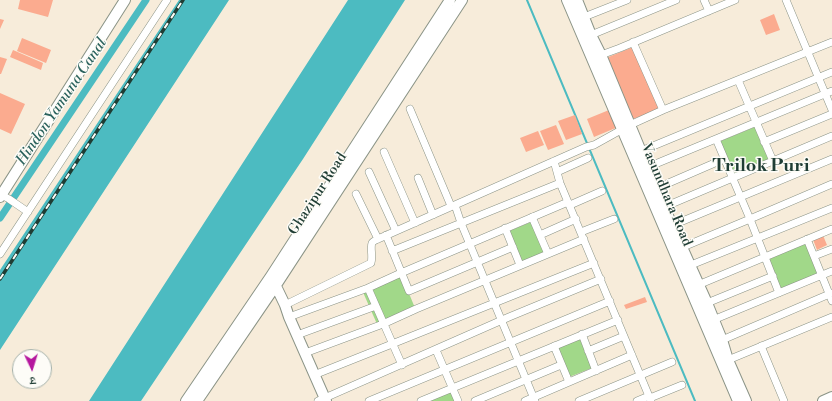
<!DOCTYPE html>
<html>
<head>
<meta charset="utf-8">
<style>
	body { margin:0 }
	#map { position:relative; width:832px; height:401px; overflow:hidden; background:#f7ecda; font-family:"Libre Bodoni","Noto Serif Devanagari",serif }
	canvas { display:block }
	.north { position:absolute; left:12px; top:349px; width:40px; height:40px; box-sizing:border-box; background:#fdfcf7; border:1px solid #a4b0a9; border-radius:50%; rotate:176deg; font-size:11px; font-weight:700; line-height:16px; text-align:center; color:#1f3d34 }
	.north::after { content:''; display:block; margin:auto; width:14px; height:18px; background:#b5179e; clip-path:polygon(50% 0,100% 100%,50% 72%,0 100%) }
</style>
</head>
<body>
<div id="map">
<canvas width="832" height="401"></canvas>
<div class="north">उ</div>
</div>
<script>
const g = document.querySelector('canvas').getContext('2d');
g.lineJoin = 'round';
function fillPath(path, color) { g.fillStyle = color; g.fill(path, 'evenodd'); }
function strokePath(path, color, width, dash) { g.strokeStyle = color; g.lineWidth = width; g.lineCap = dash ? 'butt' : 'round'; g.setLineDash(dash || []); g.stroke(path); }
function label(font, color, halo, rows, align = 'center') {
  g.font = font + ' "Libre Bodoni",serif'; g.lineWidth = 3; g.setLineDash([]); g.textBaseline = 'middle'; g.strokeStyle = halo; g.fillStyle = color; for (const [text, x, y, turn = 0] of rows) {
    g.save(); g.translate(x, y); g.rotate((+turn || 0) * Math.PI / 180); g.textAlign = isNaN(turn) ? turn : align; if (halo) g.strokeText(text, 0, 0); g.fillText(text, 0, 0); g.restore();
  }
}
const green = new Path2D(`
	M757,126L771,160L732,176L718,142Z
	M531,222L544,253L521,262L509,231Z
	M805,240L819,274L780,290L766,256Z
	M401,274L415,308L377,324L362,290Z
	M579,337L592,368L569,377L557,346Z
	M450,389L456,401H420Z`);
const water = new Path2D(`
	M179,0H229L0,350V270Z
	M348,0H405L303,159L141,401H89Z`);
const stream = new Path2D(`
	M527,0L695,401`);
const canal = new Path2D(`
	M0,218L146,0`);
const building = new Path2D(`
	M20,0H53L48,17L18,9Z
	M774,14L780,30L766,35L760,20Z
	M0,19L4,20L0,29Z
	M22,38L51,50L46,63L17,51Z
	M633,47L661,109L633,119L606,58Z
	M13,50L43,63L41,70L10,57Z
	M0,57L7,59L1,74H0Z
	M0,93L25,104L11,134L0,129Z
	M609,110L618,127L594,137L587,119Z
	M575,115L582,134L566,140L558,121Z
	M556,125L564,144L548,150L540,131Z
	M538,131L544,145L526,152L520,138Z
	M822,233L827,245L817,250L812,237Z
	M645,297L647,302L626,309L624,305Z`);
const street = new Path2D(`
	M704,0L709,11
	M786,0L832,110
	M584,17L627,0
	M591,35L676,0
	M633,42L663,110
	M601,55L620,48L735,0
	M738,80L773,161
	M410,109L451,206
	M716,139L750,219L779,293
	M764,142L832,114
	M641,151L832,72
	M384,152L415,223
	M554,161L560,183L651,401
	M648,167L832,91
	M369,172L396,231
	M557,172L588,158
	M418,178L433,215
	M657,188L724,159
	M0,194L9,199L28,212
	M356,194L378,239
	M455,205L461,223L535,401
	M570,205L602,191
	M664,207L832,136
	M532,217L548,254
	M673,225L832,159
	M505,228L520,265
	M581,232L614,219
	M386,235L409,291L513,247
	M540,235L576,219
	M807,239L832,301
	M683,247L750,219L832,184
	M392,251L560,183
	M0,254L167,0
	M814,256L832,249
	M691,265L832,208
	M698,285L832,229
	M368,288L402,365
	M707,303L773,276
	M285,305L371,263C373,257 370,247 372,243C373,241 376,240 378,239L586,147L594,145L630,125L663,110L832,42
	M289,317L368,288L401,273L568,202
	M713,320L832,271
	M582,334L596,371
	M297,335L376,306
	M722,340L832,293
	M554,346L569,382
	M761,346L784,401
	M436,350L458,401
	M588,351L624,336
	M305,353L383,324L416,309L584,239
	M728,360L832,317
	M314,375L392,344L594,263
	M650,398L682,385
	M318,401L509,317L601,279
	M369,401L610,301
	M421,401L618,320
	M475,401L561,365
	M525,401L632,355
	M579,401L672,362
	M637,401L649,396`);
const secondary = new Path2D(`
	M567,0L738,401
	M577,0L591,35L601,55L664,207L707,303L722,340L728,360L746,401
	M0,197L125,0
	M273,280L285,305L289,317L326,401
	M186,401L271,276L450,0
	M197,401L276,285L462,0
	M823,401L832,397`);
const rail = new Path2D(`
	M0,279L183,0`);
const streetNames = [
	["Ghazipur Road",318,194,-57],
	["Vasundhara Road",666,195,67]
];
const waterNames = [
	["Hindon Yamuna Canal",62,102,-56]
];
const districtNames = [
	["Trilok Puri",761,167]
];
fillPath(green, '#a1d889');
fillPath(water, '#4cbbc1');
strokePath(stream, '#4cbbc1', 2);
strokePath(canal, '#4cbbc1', 7);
fillPath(building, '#fbab8f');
strokePath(street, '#8b9487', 8);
strokePath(secondary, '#8b9487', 12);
strokePath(street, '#fff', 7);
strokePath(secondary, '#fff', 10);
strokePath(rail, '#1f3d34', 3.5);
strokePath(rail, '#fdfcf7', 2, [6]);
label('14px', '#1f3d34', '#fdfcf7', streetNames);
label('italic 15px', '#2c635e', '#fdfcf7', waterNames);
label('bold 18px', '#1f3d34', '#fdfcf7', districtNames);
</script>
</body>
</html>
